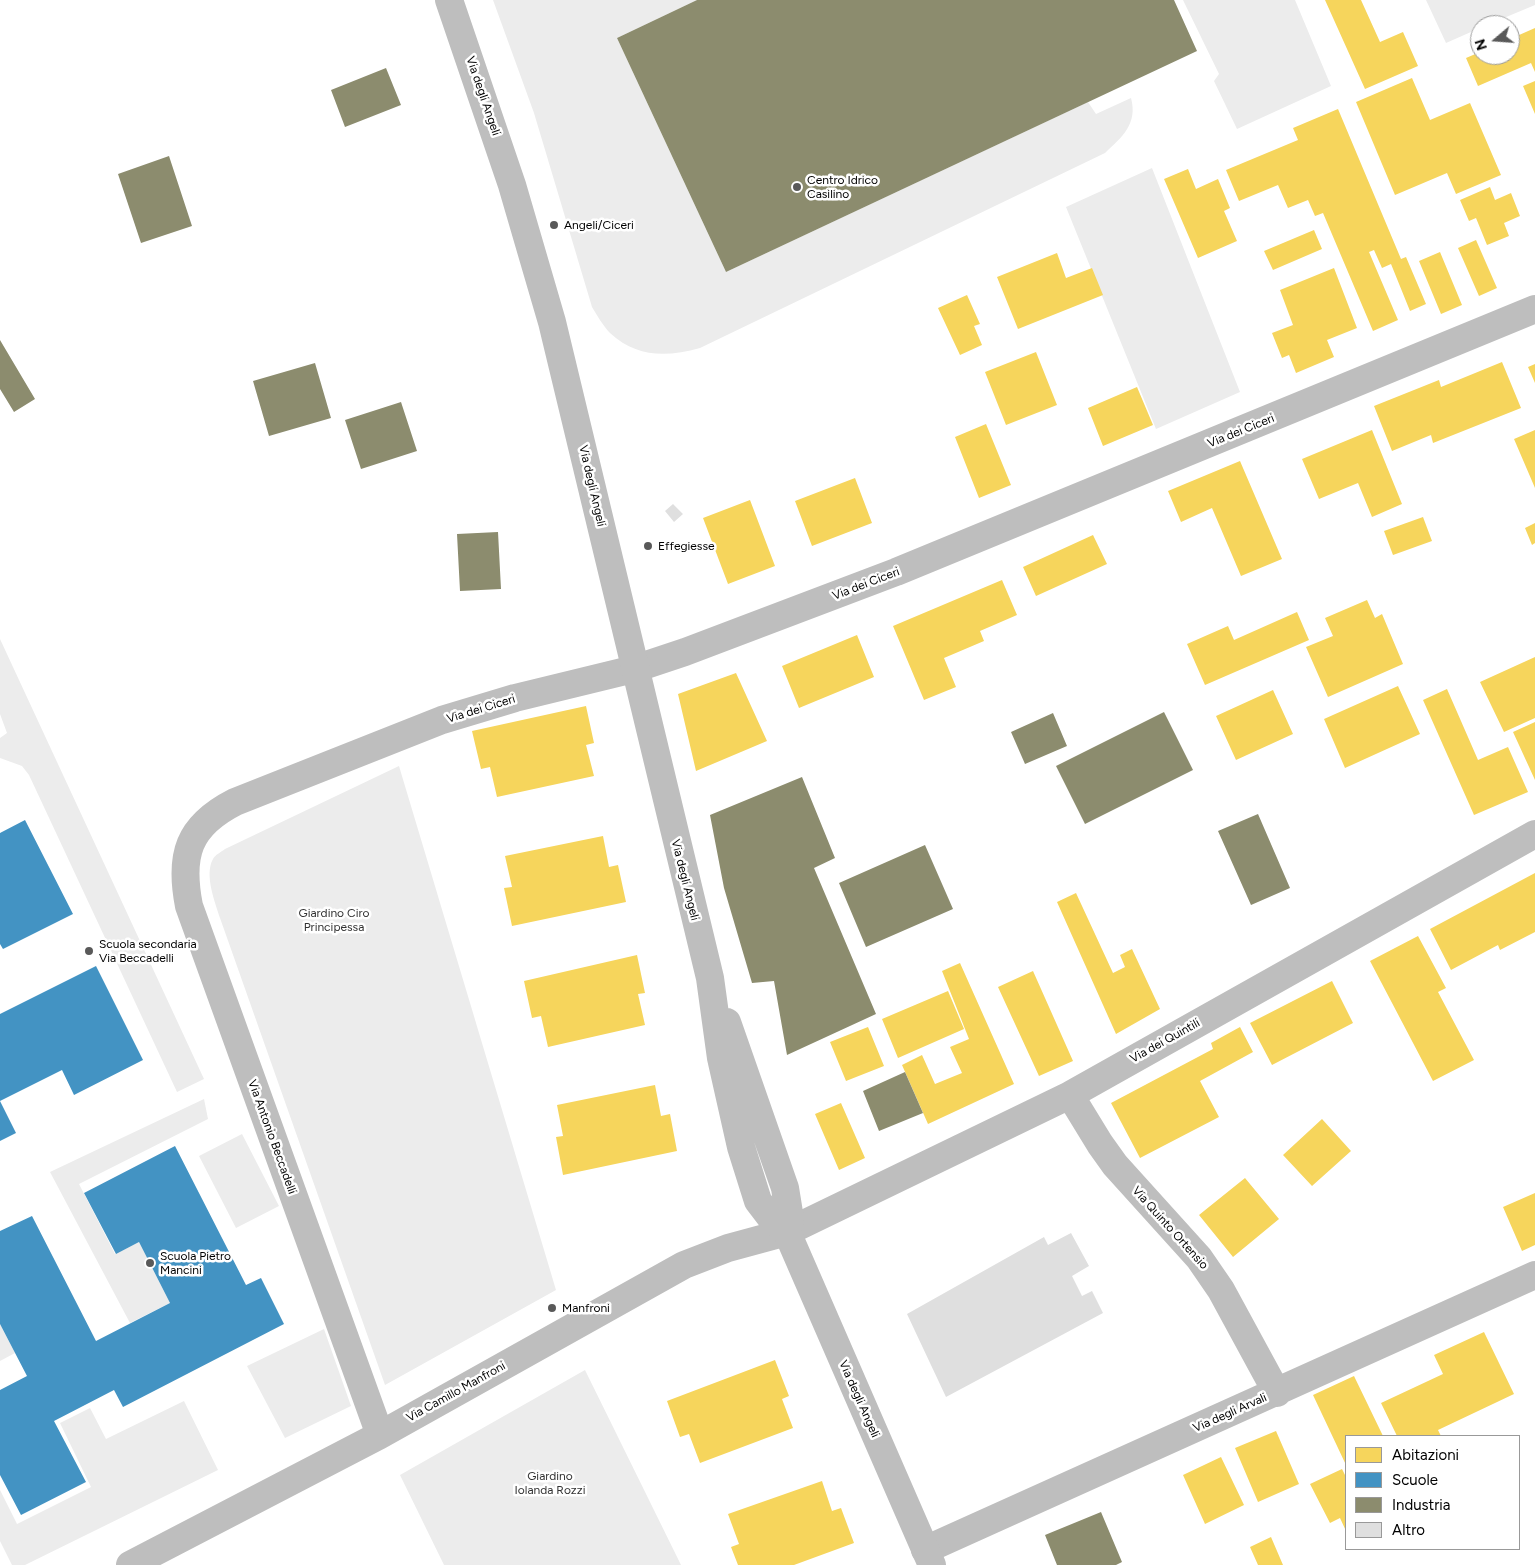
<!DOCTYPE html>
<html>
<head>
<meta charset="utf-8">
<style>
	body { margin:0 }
	#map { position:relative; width:1535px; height:1565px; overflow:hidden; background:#fff; font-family:Figtree,sans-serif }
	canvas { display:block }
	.legend { position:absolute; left:1345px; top:1435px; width:175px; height:115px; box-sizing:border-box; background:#fff; border:1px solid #999; margin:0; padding:6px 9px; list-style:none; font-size:15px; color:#000 }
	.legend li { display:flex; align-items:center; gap:10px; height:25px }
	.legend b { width:25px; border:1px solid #999 }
	.north { position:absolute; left:1470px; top:15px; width:50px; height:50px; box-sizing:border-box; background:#fff; border:1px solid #999; border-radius:50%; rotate:252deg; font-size:14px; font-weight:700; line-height:20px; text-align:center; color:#000 }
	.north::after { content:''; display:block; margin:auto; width:18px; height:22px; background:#595959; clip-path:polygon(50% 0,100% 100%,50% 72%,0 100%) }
</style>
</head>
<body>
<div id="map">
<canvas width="1535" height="1565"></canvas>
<ul class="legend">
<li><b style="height:14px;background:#f6d55c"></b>Abitazioni</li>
<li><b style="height:14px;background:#4393c3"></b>Scuole</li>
<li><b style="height:14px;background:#8c8c6e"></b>Industria</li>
<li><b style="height:14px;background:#dfdfdf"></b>Altro</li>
</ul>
<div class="north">N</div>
</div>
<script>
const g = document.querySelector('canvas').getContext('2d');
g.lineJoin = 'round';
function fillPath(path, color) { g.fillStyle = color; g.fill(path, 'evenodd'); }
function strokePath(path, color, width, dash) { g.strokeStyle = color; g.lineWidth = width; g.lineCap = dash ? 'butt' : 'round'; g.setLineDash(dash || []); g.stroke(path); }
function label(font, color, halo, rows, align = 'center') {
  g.font = font + ' Figtree,sans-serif'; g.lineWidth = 5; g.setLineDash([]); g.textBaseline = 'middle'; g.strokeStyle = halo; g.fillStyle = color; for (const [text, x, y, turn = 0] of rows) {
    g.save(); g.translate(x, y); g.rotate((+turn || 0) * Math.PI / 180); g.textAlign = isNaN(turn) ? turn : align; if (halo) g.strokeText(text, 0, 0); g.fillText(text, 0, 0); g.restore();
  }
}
const green = new Path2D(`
	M493,0H697L617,38L726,272L1088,102L1096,114L1131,98C1138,124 1122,137 1105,153L700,348C667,357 637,358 610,333C603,326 597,315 592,307L534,113Z
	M1183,0H1295L1331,86L1237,129L1214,81L1219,74Z
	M1426,0H1535V5L1487,25H1480V28L1446,43Z
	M1152,168L1240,392L1156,429L1066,207Z
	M0,639L204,1079L177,1092L29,775L22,766L0,758V738L7,733L0,714Z
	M399,766L556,1290L385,1385L220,918C215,902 204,875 213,859C215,855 221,852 225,849Z
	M204,1099L208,1119L79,1184L115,1254L139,1242L170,1303L130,1323L50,1172Z
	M242,1134L279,1206L236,1228L199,1156Z
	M0,1324L15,1353L0,1361Z
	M324,1329L351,1406L285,1438L247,1366Z
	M585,1370L681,1565H444L400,1475Z
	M184,1401L218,1470L25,1565H12L0,1541V1490L17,1524L91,1487L60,1423L90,1408L106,1439Z`);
const homes = new Path2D(`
	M1325,0H1361L1380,42L1403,32L1418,66L1365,89Z
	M1535,28V72L1531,63L1478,86L1466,58L1480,52V55H1510V39Z
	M1412,78L1430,120L1470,103L1501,175L1456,194L1447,173L1395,195L1356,102Z
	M1535,81V114L1523,86Z
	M1338,109L1401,259L1406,257L1426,304L1410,311L1391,264L1382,268L1374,250L1369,252L1398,320L1373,331L1323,213L1315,216L1308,200L1288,208L1278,185L1239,201L1226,170L1298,140L1293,128Z
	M1188,169L1196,189L1218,179L1230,208L1224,211L1237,241L1198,258L1164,179Z
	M1490,187L1495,200L1511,193L1520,216L1504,223L1509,236L1487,245L1476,218L1469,221L1460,200Z
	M1314,230L1322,249L1273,270L1264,251Z
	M1476,240L1497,288L1479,296L1458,248Z
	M1440,252L1462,305L1441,314L1419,261Z
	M1057,253L1066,278L1092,268L1103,295L1018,329L997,277Z
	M1334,268L1357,328L1327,340L1334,357L1296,373L1289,355L1282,358L1272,333L1293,325L1280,290Z
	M967,295L980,324L974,326L982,345L960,355L938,308Z
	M1036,352L1057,405L1006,425L985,372Z
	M1502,362L1521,408L1433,443L1431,435L1392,451L1374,406L1439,380L1441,387Z
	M1535,364V383L1528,367Z
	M1137,387L1153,425L1103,446L1088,408Z
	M986,424L1011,485L979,498L955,437Z
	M1372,430L1402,504L1372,517L1358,483L1319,499L1302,459Z
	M1535,430V488L1514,439Z
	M1240,461L1282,559L1241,576L1212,508L1181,522L1168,491Z
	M855,478L872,523L812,546L795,501Z
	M750,500L775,566L728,584L703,518Z
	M1423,517L1432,541L1393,555L1384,531Z
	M1535,523V543L1532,545L1525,528Z
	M1093,535L1107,564L1036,596L1023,567Z
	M1002,580L1017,615L980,631L984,641L944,658L956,687L924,700L893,626Z
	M1367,600L1375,618L1382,614L1403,664L1328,697L1306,647L1333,636L1325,618Z
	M1297,612L1309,640L1205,685L1187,644L1228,626L1234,640Z
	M857,635L874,677L799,708L782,666Z
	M1535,657V718L1504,732L1480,682Z
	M736,673L767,741L696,771L678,694Z
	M1398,686L1420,734L1345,768L1324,719Z
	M1447,689L1478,760L1508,747L1528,792L1474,815L1423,700Z
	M1273,690L1293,734L1236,760L1216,716Z
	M586,706L594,743L586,745L594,776L497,797L490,767L481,769L472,731Z
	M1535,722V780L1513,732Z
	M603,836L609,867L618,865L626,902L512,926L504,888L512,887L505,856Z
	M1535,873V932L1500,950L1498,945L1451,970L1430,929Z
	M1076,893L1113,973L1125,967L1120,955L1132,949L1160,1009L1116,1034L1057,902Z
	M1418,936L1446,988L1438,992L1474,1060L1433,1081L1370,961Z
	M637,955L645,993L638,994L645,1025L548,1047L541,1016L532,1018L524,981Z
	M960,963L1014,1084L928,1124L902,1065L922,1055L935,1084L962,1073L950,1047L969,1039L942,971Z
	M1033,971L1073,1061L1039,1076L998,987Z
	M1332,981L1353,1023L1272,1065L1250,1023Z
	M948,991L964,1029L898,1058L882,1019Z
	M868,1027L884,1066L846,1081L830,1042Z
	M1240,1027L1253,1052L1200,1081L1219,1117L1140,1158L1111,1103L1213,1049L1211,1043Z
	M655,1085L661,1116L670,1114L677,1151L563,1175L556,1137L563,1136L557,1105Z
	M841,1103L865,1158L839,1170L815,1114Z
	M1322,1119L1351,1151L1312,1186L1283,1155Z
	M1245,1178L1279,1219L1233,1257L1199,1215Z
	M1535,1193V1245L1522,1251L1503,1207Z
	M1484,1332L1514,1394L1438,1430L1441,1436H1397L1381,1403L1443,1374L1434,1355Z
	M775,1360L789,1396L782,1399L793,1428L700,1463L689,1434L680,1437L667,1401Z
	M1354,1376L1383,1436H1346V1465L1313,1395Z
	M1276,1431L1299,1484L1258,1502L1235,1448Z
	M1221,1457L1244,1505L1205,1524L1183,1475Z
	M1342,1469L1346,1477V1531L1340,1518L1330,1523L1310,1484Z
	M822,1481L832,1511L841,1508L854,1543L794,1565H738L731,1547L739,1544L728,1514Z
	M1271,1537L1283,1565H1258L1250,1547Z`);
const schools = new Path2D(`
	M25,820L73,914L3,949L0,944V833Z
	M96,966L143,1060L74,1095L62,1070L0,1101L16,1133L0,1141V1014Z
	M175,1146L246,1285L261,1278L284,1324L123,1407L114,1390L54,1421L86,1482L21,1515L0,1475V1390L27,1376L0,1324V1231L32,1216L96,1341L170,1303L139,1242L116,1254L84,1193Z`);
const industry = new Path2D(`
	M697,0H1174L1197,51L726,272L617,38Z
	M386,68L401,105L345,127L331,90Z
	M169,156L192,226L141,243L118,174Z
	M0,340L35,399L14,412L0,389Z
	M315,363L331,418L269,436L253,381Z
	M401,402L417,451L361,469L345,420Z
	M498,532L501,589L460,591L457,534Z
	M1164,712L1193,770L1085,824L1056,766Z
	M1053,713L1067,746L1025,764L1011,732Z
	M802,777L835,858L814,868L876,1014L787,1055L774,981L752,983L724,888L710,815Z
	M1258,814L1290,888L1251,905L1218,831Z
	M925,845L953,909L866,947L839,883Z
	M905,1072L923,1113L879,1131L863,1091Z
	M1101,1512L1122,1562L1116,1565H1057L1045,1535Z`);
const building = new Path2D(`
	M673,504L683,514L674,522L665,511Z
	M1071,1233L1089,1266L1072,1276L1082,1296L1092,1291L1103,1313L946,1397L907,1314L1044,1237L1048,1245Z`);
const minor = new Path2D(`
	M1070,1095L1100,1144L1115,1165L1199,1258L1221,1290L1277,1393
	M380,1435L189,906C179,855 188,826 235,802L442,720L515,698L634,669L685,652L896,572L1535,309
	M925,1550L1535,1275
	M130,1565L380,1435L684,1265L728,1248L787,1232L1070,1095L1535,834`);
const tertiary = new Path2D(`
	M449,0L512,185L552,322L710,978L721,1058L741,1147L758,1201L771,1218L787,1232L932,1565
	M727,1022L785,1188L790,1219L787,1232`);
const markers = [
	[797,187,5,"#595959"],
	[554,225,5,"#595959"],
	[648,546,5,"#595959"],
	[89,951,5,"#595959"],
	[150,1263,5,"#595959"],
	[552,1308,5,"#595959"]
];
const streetNames = [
	["Via degli Angeli",483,96,71],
	["Via dei Ciceri",1241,431,-22],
	["Via degli Angeli",592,486,77],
	["Via dei Ciceri",866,584,-21],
	["Via dei Ciceri",481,709,-17],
	["Via degli Angeli",685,880,76],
	["Via dei Quintili",1165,1041,-29],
	["Via Antonio Beccadelli",272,1137,70],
	["Via Quinto Ortensio",1170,1228,48],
	["Via Camillo Manfroni",456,1392,-29],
	["Via degli Angeli",859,1399,66],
	["Via degli Arvali",1230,1413,-24]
];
const poiNames = [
	["Centro Idrico",807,180],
	["Casilino",807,194],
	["Angeli/Ciceri",564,225],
	["Effegiesse",658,546],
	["Scuola secondaria",99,944],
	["Via Beccadelli",99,958],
	["Scuola Pietro",160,1256],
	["Mancini",160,1270],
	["Manfroni",562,1308]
];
const parkNames = [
	["Giardino Ciro",334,913],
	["Principessa",334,927],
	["Giardino",550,1476],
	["Iolanda Rozzi",550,1490]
];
fillPath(green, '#ececec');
fillPath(homes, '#f6d55c');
fillPath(schools, '#4393c3');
fillPath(industry, '#8c8c6e');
fillPath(building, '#dfdfdf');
strokePath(minor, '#bebebe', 28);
strokePath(tertiary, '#bebebe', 28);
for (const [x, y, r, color] of markers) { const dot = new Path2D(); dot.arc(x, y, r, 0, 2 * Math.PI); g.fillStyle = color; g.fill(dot); strokePath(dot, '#fff', 2); }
label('12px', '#000', '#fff', streetNames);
label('12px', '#000', '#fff', poiNames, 'left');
label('12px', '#333', '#fff', parkNames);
</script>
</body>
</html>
